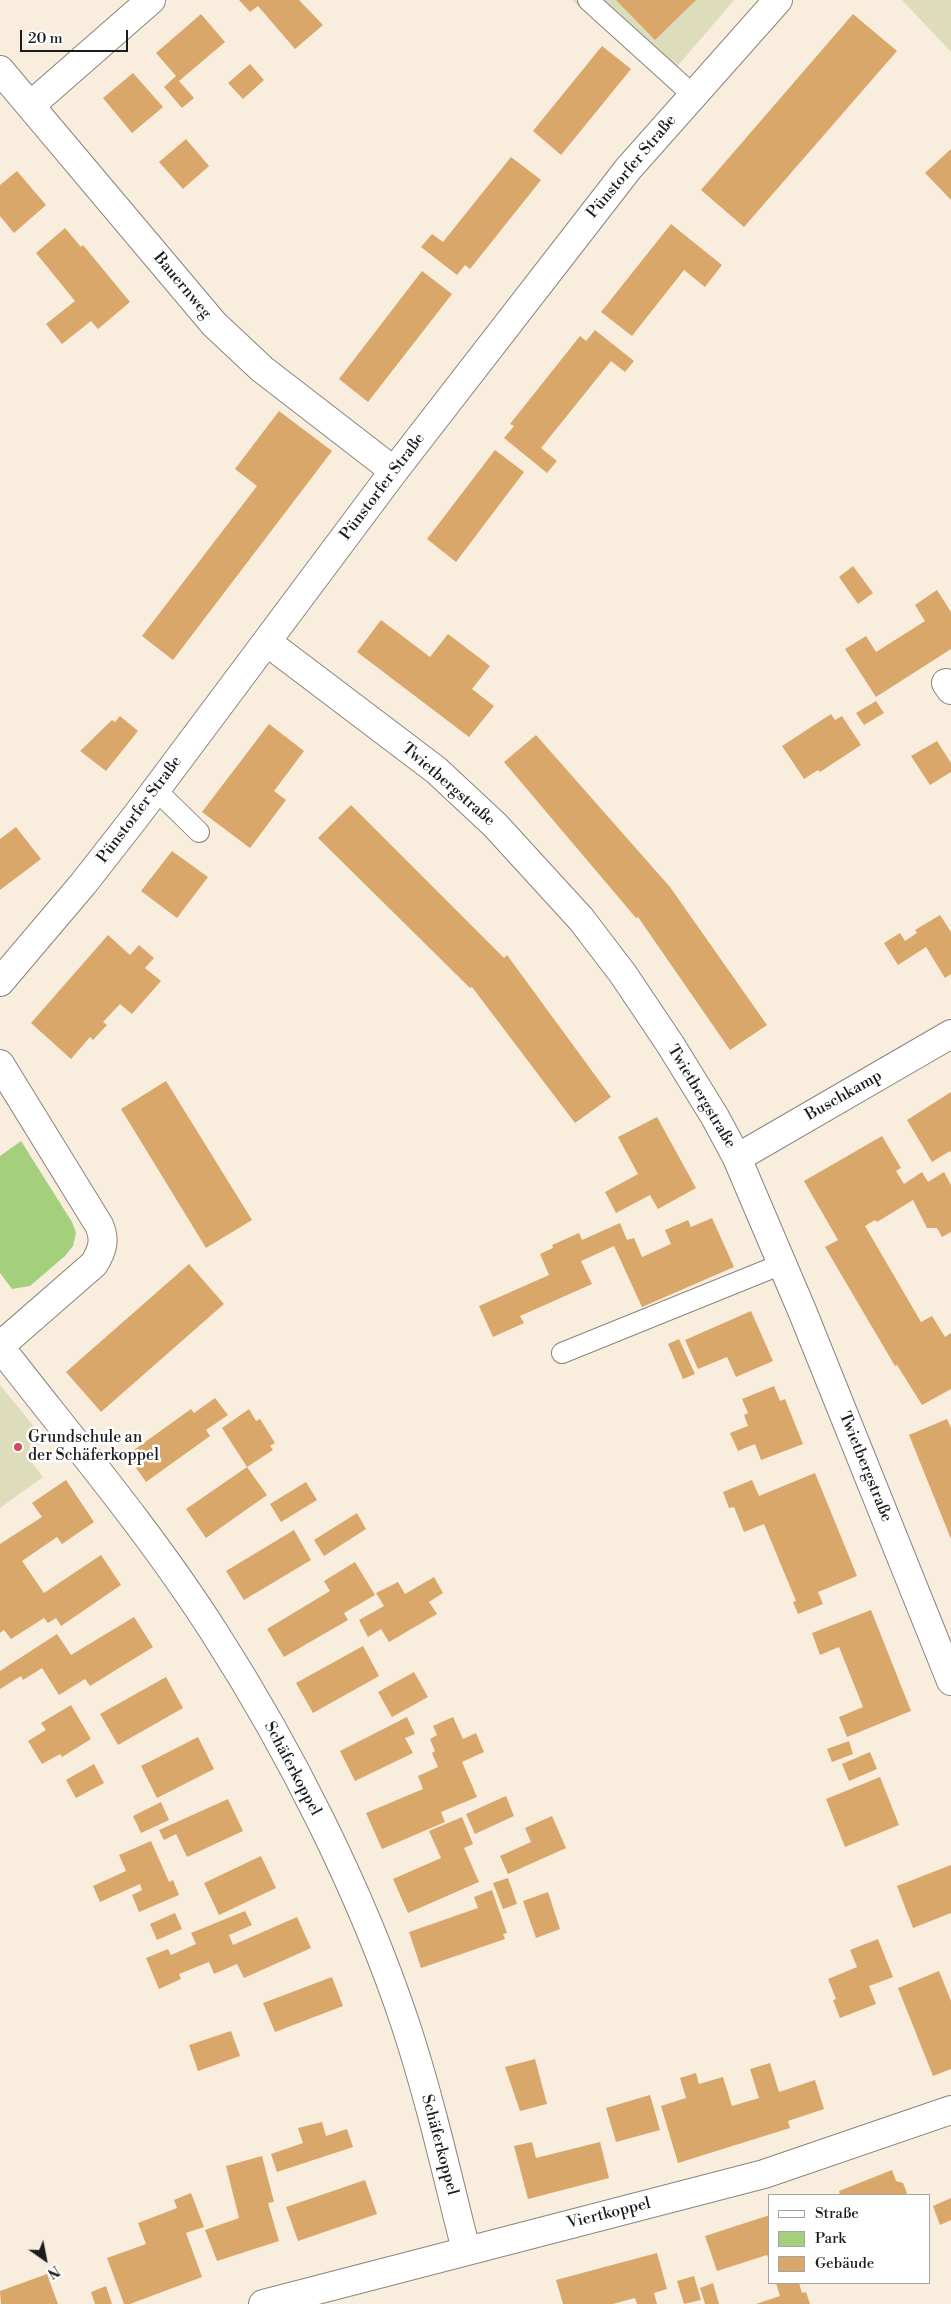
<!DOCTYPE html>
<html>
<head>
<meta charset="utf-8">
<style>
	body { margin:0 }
	#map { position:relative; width:951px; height:2304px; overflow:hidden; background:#f9edde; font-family:"Libre Bodoni",serif }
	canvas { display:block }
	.legend { position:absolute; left:768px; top:2194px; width:162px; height:90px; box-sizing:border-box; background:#fff; border:1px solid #a4a4a4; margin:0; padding:6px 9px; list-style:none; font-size:15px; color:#1c1c1c }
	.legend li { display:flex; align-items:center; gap:10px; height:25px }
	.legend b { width:25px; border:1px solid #a4a4a4 }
	.north { position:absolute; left:20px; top:2234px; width:50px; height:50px; -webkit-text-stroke:4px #fff; paint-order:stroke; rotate:147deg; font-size:14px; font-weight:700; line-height:20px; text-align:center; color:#1c1c1c }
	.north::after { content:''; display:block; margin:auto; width:18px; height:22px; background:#1c1c1c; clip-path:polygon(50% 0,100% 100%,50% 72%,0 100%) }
	.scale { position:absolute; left:20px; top:30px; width:108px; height:22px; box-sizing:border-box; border:2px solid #1c1c1c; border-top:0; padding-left:6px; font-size:15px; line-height:18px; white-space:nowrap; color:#1c1c1c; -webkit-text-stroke:4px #fff; paint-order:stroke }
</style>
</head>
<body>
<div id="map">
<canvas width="951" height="2304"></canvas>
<ul class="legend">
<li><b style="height:6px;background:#fff"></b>Straße</li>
<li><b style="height:14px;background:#a4d07d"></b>Park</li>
<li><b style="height:14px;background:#d9a769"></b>Gebäude</li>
</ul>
<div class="north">N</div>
<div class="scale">20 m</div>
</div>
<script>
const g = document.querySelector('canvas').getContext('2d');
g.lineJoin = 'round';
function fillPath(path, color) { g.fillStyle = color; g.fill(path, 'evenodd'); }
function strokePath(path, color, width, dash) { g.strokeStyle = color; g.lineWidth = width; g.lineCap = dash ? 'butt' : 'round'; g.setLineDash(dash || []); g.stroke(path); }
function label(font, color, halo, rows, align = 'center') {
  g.font = font + ' "Libre Bodoni",serif'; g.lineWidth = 5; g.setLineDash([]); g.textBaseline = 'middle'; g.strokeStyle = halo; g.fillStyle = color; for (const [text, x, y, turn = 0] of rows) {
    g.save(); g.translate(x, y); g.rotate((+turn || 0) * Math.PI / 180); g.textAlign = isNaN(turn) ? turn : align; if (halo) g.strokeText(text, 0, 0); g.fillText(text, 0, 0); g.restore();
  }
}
const built = new Path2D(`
	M572,0H734L664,82Z
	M902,0H951V52Z
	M0,1385L45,1440L26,1455L43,1477L0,1508Z`);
const green = new Path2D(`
	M21,1141L72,1222L76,1233L73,1246L65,1256L30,1286L12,1289L0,1273V1156Z`);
const building = new Path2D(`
	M239,0H299L323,25L295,49L258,6L250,12Z
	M616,0H696L655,40Z
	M201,14L225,42L179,81L194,98L182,108L164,87L176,76L156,53Z
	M853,14L897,51L744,227L701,190Z
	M602,46L631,69L561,155L533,131Z
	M250,64L264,80L243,99L228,83Z
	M133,73L163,107L132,133L103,98Z
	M186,139L209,166L183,189L159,162Z
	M951,149V200L925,173Z
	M511,157L541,180L470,269L465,265L457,275L421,247L432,234L443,242Z
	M17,171L46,205L14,233L0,216V185Z
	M671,224L722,265L705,287L684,270L632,336L601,312Z
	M65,228L81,247L83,245L130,302L98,329L91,321L62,344L46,324L75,301L36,253Z
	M422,271L452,294L368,402L339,379Z
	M595,330L634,361L625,372L611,361L541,448L557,461L547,473L504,438L514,426L510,424L580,336L586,341Z
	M279,411L332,451L173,660L142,636L257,486L235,469Z
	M495,450L524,472L456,562L427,539Z
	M853,566L873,593L858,604L839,577Z
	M937,590L951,612V649L876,697L845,649L866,636L876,652L925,621L915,605Z
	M381,620L430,657L448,634L490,666L472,689L494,706L469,737L357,652Z
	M876,701L884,713L864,725L856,713Z
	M831,714L835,720L842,716L861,745L820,772L818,770L804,779L782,746Z
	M120,716L138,731L106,771L80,751L112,720L115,722Z
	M269,724L304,751L274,791L286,800L250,848L202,812Z
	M536,735L670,887L767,1025L730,1050L638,917L636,918L504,762Z
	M937,741L951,763V772L930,785L911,756Z
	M351,805L504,958L507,955L611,1097L575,1123L472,987L470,988L318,838Z
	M16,827L41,859L0,890V839Z
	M172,851L208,877L177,918L141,891Z
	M940,915L951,932V974L945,978L926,947L898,965L884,943L900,933L905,941L917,933L915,930Z
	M108,935L130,955L139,945L154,958L145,968L161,981L132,1014L120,1004L103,1022L107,1025L93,1040L90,1037L71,1059L31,1023Z
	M166,1081L252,1220L206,1248L121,1109Z
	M951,1092V1153L950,1151L932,1162L907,1120Z
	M657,1117L696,1188L658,1209L650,1195L616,1213L605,1192L638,1174L618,1137Z
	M882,1136L901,1168L896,1171L904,1184L922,1172L928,1182L944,1172L951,1185V1232L942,1237L937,1228H927L913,1200L877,1222L875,1220L865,1226L921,1322L932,1316L945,1337L951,1333V1389L922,1405L897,1365L895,1366L825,1247L838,1240L804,1181Z
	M712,1218L734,1267L642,1307L614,1246L581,1261L592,1284L520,1316L524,1323L493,1337L479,1306L549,1275L540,1254L553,1248L552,1245L579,1233L582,1240L620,1223L627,1240L634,1238L642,1257L671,1244L665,1230L688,1220L691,1227Z
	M189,1264L224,1304L101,1412L66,1372Z
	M751,1311L773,1361L736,1377L727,1357L698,1369L685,1340Z
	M679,1339L695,1374L683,1379L668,1344Z
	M774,1386L780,1401L785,1399L803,1444L761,1460L755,1444L738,1451L730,1433L748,1426L744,1415L748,1413L742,1399Z
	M215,1398L228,1415L206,1430L210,1436L146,1482L127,1455L191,1409L194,1413Z
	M249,1409L256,1421L260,1419L275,1443L270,1446L273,1450L247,1467L267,1495L206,1538L186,1509L247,1467L222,1428Z
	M947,1419L951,1428V1539L909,1435Z
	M815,1473L857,1576L818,1592L823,1604L798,1614L793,1602L796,1601L764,1524L744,1532L734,1507L729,1508L723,1492L752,1480L759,1496Z
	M66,1480L94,1522L62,1544L57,1537L22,1561L44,1593L101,1555L121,1585L61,1626L56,1618L48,1623L44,1618L11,1639L4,1630L0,1633V1544L42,1517L32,1503Z
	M306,1482L317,1500L281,1522L270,1504Z
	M357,1513L366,1529L324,1556L314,1540Z
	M294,1530L311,1560L244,1600L226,1571Z
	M355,1562L375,1595L344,1613L348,1620L284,1657L267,1629L330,1591L324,1581Z
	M434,1577L443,1593L429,1602L437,1614L389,1642L381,1629L368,1637L359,1620L384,1606L376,1593L398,1582L405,1594Z
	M871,1610L911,1711L847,1737L839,1717L863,1707L839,1647L820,1655L812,1633Z
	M134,1617L153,1647L90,1686L85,1679L59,1695L42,1668L23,1680L21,1676L0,1689V1671L57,1634L71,1655Z
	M363,1646L379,1676L313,1713L296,1683Z
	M414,1672L428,1697L392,1717L378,1692Z
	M166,1677L183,1708L118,1745L100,1714Z
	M71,1705L91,1739L62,1757L60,1754L42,1764L28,1741L46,1730L41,1723Z
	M407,1717L415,1734L405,1738L413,1753L355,1781L340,1751Z
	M453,1717L463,1739L476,1733L484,1752L462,1762L477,1797L441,1812L445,1822L382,1849L366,1813L423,1789L418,1776L438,1767L432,1753L435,1751L430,1739L437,1735L433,1726Z
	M198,1737L214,1769L157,1798L141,1766Z
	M849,1741L853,1754L832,1762L827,1749Z
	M870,1752L877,1769L849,1781L842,1764Z
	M94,1764L104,1783L76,1798L66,1780Z
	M880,1777L899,1825L845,1847L826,1799Z
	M506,1796L514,1816L475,1834L466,1814Z
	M228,1799L243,1831L187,1857L176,1834L164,1840L159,1830Z
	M161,1802L169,1820L141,1833L133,1816Z
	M552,1816L566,1848L508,1874L500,1856L531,1842L525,1828Z
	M462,1817L473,1844L464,1848L479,1882L408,1913L393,1879L441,1858L429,1831Z
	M151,1841L169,1882L173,1880L179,1895L139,1912L132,1895L142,1890L140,1884L100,1902L93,1886L126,1871L119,1855Z
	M261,1856L276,1888L219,1915L204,1883Z
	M951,1865V1913L913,1928L897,1886Z
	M508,1878L517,1904L503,1909L493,1883Z
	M492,1890L507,1933L503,1934L505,1939L421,1968L409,1932L478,1908L474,1897Z
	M548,1892L560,1929L536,1938L523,1901Z
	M245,1911L252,1925L229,1935L233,1945L297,1917L311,1948L244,1978L237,1964L214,1974L209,1962L179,1974L181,1979L159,1989L146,1958L168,1949L171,1955L196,1944L191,1933Z
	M175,1913L182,1929L157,1940L150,1924Z
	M878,1939L893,1977L869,1986L876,2004L840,2018L833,2000L836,1999L828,1979L857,1967L850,1950Z
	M939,1971L951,2001V2069L933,2076L898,1988Z
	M332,1977L343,2006L275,2032L263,2003Z
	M231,2031L240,2056L198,2071L189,2045Z
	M535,2059L547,2104L520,2111L505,2067Z
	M770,2063L779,2092L815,2080L824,2109L788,2121L790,2128L678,2163L661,2106L686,2098L680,2078L696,2073L699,2084L723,2077L732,2106L759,2098L750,2069Z
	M650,2095L660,2130L616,2142L606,2108Z
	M322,2122L326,2136L347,2129L353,2147L277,2172L271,2154L303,2143L298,2128Z
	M532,2142L536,2158L600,2142L609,2178L528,2199L514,2146Z
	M262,2156L274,2202L268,2203L279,2241L217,2261L205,2230L239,2218L226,2166Z
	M892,2170L896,2181L903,2183L907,2193L905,2195H840L839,2191Z
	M365,2180L377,2214L298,2241L286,2207Z
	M191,2193L204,2227L186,2233L202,2277L130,2304H124L107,2258L146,2244L138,2223L177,2208L174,2200Z
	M951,2198V2220L940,2225L933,2206Z
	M770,2215V2262L767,2255L717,2271L705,2236Z
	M657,2253L667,2289L654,2293L657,2304H637L635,2298L613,2304H563L556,2280Z
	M47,2274L58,2304H1L0,2291Z
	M694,2276L701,2300L684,2304L677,2281Z
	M713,2283L719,2304H705L700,2288Z
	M776,2283H799L802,2293L806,2292L810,2304H756L780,2296Z
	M106,2286L112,2304H95L91,2292Z`);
const service = new Path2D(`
	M588,0L693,95
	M156,790L199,832
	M562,1353L782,1264`);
const minor = new Path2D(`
	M0,70L214,324L262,369L394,471
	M31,105L151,0
	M267,642L436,770L495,825L581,919L623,974L670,1044L715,1117L737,1158L803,1313L951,1681
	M946,683L951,690
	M0,982L83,884L137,815L394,471L628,169L778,0
	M0,1064L99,1225C106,1240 102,1251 94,1264L0,1346
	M737,1158L951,1034
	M0,1347C73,1441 150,1532 214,1632C290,1750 362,1893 406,2026C430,2099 447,2175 466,2250
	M263,2304L764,2174L951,2110`);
const markers = [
	[18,1447,5,"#d1495b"]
];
const streetNames = [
	["Pünstorfer Straße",632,167,-50],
	["Bauernweg",182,286,50],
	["Pünstorfer Straße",383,487,-53],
	["Twietbergstraße",448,785,41],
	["Pünstorfer Straße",140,810,-53],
	["Buschkamp",844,1096,-30],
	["Twietbergstraße",701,1097,59],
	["Twietbergstraße",865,1467,68],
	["Schäferkoppel",292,1769,62],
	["Schäferkoppel",439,2145,75],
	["Viertkoppel",609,2214,-14]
];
const poiNames = [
	["Grundschule an",28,1438],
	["der Schäferkoppel",28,1456]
];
fillPath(built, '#deddbb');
fillPath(green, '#a4d07d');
fillPath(building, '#d9a769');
strokePath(service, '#8a847d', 22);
strokePath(minor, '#8a847d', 30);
strokePath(service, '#fff', 20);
strokePath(minor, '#fff', 28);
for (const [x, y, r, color] of markers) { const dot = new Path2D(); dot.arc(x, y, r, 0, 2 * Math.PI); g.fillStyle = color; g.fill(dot); strokePath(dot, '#fff', 2); }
label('16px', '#1c1c1c', '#fff', streetNames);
label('16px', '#1c1c1c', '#fff', poiNames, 'left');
</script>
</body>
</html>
